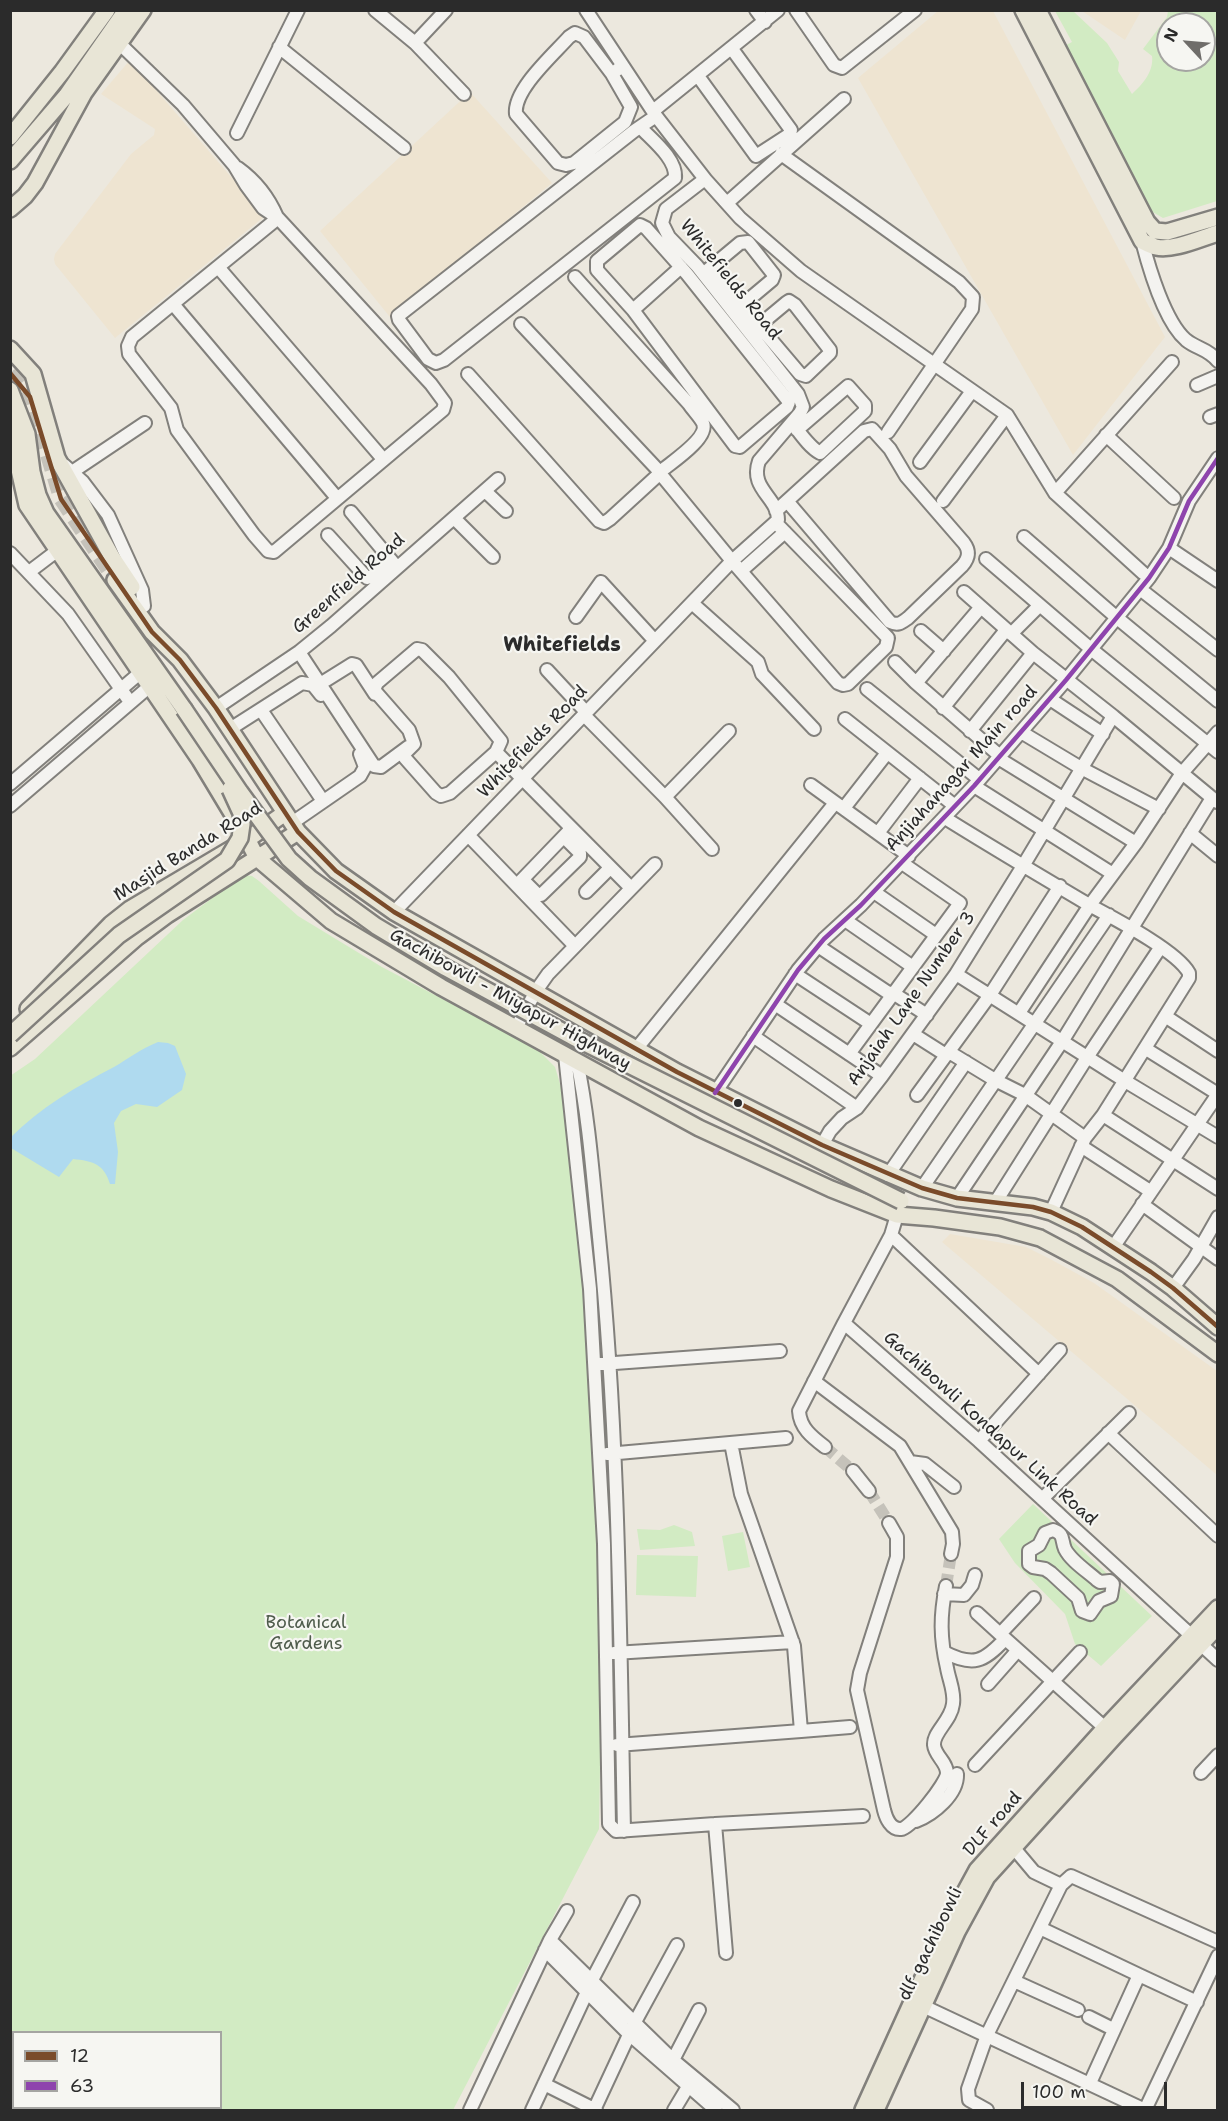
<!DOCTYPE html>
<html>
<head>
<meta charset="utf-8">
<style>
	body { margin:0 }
	#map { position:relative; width:1228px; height:2121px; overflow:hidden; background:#ece8de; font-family:"Shantell Sans",sans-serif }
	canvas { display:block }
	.frame { position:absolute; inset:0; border:12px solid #2b2b2b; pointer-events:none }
	.legend { position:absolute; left:12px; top:2031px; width:210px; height:78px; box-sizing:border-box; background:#f6f6f2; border:2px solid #a5a5a2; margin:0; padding:8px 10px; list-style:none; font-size:18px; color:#2b2b2b }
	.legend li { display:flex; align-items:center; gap:12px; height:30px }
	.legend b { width:30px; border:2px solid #a5a5a2 }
	.north { position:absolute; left:1156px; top:12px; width:60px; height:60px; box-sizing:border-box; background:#f6f6f2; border:2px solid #a5a5a2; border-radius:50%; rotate:296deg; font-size:16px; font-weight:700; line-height:24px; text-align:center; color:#2b2b2b }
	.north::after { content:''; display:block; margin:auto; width:21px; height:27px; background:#6f6d6a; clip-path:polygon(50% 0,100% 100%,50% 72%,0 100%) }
	.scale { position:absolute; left:1021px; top:2082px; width:146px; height:27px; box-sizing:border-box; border:3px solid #2b2b2b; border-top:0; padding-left:8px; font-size:18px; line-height:21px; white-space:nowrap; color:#2b2b2b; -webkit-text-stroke:4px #f6f6f2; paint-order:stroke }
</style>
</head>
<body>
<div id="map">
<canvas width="1228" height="2121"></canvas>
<div class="frame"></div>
<ul class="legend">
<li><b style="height:8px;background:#7a4b2a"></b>12</li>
<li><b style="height:8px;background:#8e44ad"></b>63</li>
</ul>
<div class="north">N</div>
<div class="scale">100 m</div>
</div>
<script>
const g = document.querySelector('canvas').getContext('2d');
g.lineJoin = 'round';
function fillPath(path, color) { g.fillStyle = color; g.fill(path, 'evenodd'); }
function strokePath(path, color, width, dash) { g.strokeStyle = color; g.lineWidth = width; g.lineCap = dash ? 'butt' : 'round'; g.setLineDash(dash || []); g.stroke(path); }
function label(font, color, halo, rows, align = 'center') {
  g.font = font + ' "Shantell Sans",sans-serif'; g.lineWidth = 4.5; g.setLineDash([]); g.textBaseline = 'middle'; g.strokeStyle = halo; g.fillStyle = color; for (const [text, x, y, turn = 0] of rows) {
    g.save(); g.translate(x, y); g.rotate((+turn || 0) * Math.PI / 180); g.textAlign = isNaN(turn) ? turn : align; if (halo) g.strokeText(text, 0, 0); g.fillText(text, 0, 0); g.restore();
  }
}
const built = new Path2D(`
	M938,11H993L1165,337L1073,455L858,78Z
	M1082,11H1141L1125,40Z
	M130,60L265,216L115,338L55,264L54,259L55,254L131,154L154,135L155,129L101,94Z
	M470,92L552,183L390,317L320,231Z
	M950,1234L1026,1247L1052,1260L1094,1283L1217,1371V1475L942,1242Z`);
const green = new Path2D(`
	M1055,11H1073L1107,43L1119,62L1118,71L1132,94C1143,84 1154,71 1152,56L1143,49L1167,17L1168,11H1217V201L1163,218L1151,211L1062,47L1072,42ZM1168,24H1204V60H1168Z
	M243,875L252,876L259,881L298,916L382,967L537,1049L555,1067L564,1097L586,1285L602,1652L599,1829L453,2110H11L10,1076L35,1059L183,920ZM14,2032H220V2108H14Z
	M1033,1504L1152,1616L1101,1666L1075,1644L1065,1614L1015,1563L999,1539Z
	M674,1525L692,1532L695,1546L640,1550L637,1529L660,1530Z
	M743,1532L750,1567L728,1571L722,1536Z
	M637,1555L698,1556L696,1597L636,1595Z`);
const water = new Path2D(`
	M158,1042L168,1043L175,1046L186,1074L182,1090L157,1107L136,1104L121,1111L114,1123L118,1152L115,1184H110C104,1164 93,1161 73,1159L59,1177L11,1148V1137C40,1108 77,1086 114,1067C129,1058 141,1049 158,1042Z`);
const minorTunnel = new Path2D(`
	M825,1447L853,1471
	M869,1491L889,1523
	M946,1586L951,1554`);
const majorTunnel = new Path2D(`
	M10,373L30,397L61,499L115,580`);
const minor = new Path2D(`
	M375,10L415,43L464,94
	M756,10L765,22
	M796,10L834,65L842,68L915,10
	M415,43L446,10
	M120,44L183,105L234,165L246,185L263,208L278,218L431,384L445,403L443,410L274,552L268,551L254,535L177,430L171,408L129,354L128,346L132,337L278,218
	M279,47L404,148
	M612,74L631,107L625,122L574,163L566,165L558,163L516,114C513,90 553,55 569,37L575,33L584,37L612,74L622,66
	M698,76L756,156L790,134L791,130L732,49
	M653,111L778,10
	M640,127C652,140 677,159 675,178L444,360L436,363L428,359L399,320L398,316L634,131L656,116
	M237,133L298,10
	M781,154L959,282L973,297L972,309L888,432
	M238,168C256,181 268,196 277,217
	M705,179L740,218L801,271L1007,415L1055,493L1143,573
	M727,203L844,99
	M640,225L646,228L687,274L789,402L787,407L740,447L735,446L633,310L597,270V261Z
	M1142,241C1149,268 1165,322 1186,340C1197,349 1207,348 1218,361
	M218,267L383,459
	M710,268L800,374L806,376L830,353V350L795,305L789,301L786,303L750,333
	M704,273L740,243L748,242L774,275L772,280L741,306
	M575,277L689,404C693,410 700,417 703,423C709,437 675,460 665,468
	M173,304L337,498
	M633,310L681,267
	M521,324L657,469
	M468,374L599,521L604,523L610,519L657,476
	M1197,385L1218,376
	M1210,417L1218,414
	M792,423C800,433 809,447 820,453L865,411V405L848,386L797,430
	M1106,435L1174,498
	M920,462L972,391
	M64,465L83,482L108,515L142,590L144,606
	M72,472L145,423
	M663,477L732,561L838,683L843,685L848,684L886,647L888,638L776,523
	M485,491L506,511
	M1055,493L1172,362
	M943,501L1007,415
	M776,511L864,431L872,429L890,449L906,476L964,543C970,551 969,558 962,566L908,618C901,623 898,626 890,622L787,501
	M351,512L396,566
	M454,518L493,557
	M328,535L367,578L371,577L391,560
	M1024,537L1116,617L1218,701
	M1169,548L1218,581
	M10,553L68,614L130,702
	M986,559L1091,649L1218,752
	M741,571L785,532
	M29,572L58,550
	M1140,589L1218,650
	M964,592L1033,653L1113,716L1217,802
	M692,603L758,662L762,674L814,729
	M981,607L916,683L1000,756
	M576,617L601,582L655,641
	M921,631L944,651
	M1011,634L1039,606
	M417,649L422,650L449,677L501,741L496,752L450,793L441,796L436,793L405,758L404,754L414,744L409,730L374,690L377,683Z
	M299,652L374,766L381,767L408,747
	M895,662L916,683
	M547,670L586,712
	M320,684L352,664L356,665L375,694
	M867,689L979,779
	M1050,699L1103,734
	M216,708L299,652L331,626L498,479
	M943,708L1006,630
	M261,710L323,801
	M584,715L665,797L712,849
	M845,719L955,806
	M230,729L302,683L313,685L321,695
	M970,731L1033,653
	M1021,732L1081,768L1159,809
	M496,752L631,888
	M998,758L1136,843
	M10,784L141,672
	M811,785L909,856
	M974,786L1113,874
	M665,797L729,731
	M10,806L150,686
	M844,808L887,753
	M945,818C993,848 1042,877 1091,906C1115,919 1177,951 1189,973V978L1103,1115L1085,1138L1051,1212
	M292,823L360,776L365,767L360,754
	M878,833L920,778
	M1190,833L1218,856
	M468,835L575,946
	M527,884L538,895H541L580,857V853L564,837
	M517,885L568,832
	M586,892L610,868
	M874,892L936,935
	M394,912L732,561L778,520C778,497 749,489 759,461L800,413L803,407L798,394L697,266L669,237L662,223L666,209L705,179L656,116L586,10
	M845,920L913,967
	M818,946L887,992L896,995L927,1015
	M795,974L871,1024
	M956,974L1125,1081L1218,1137
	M775,1004L882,1076
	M1019,1013L1090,905L1136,843L1182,773L1218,732
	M1165,1016L1218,1051
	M516,1028L536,991L548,974L655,864
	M913,1034L946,1055
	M753,1036L857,1108
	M637,1048L835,803
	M1146,1049L1218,1094
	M949,1052L995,1080L1025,1095L1085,1138
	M849,1054L960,903L902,863
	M565,1055L590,1289L604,1544L609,1824L616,1831L715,1824
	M577,1061C589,1119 593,1178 599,1237C619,1434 620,1633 624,1831
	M715,1093L798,970L824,939L861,905L974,786L1066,680L1149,578L1169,548L1189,501L1218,458
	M917,1095L990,995L1060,886
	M1103,1115L1218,1189
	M822,1145L830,1131L842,1118L857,1108L882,1076L956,974L1023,866L1113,716
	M1081,1146L1150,1191
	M888,1175L966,1062
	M922,1188L1109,915
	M957,1198L1063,1040L1212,798
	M995,1203L1088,1056L1160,948
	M1142,1204L1218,1259
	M897,1215L891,1235L844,1323L979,1441L1218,1660
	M891,1235L1039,1374
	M1114,1246L1218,1094
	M1173,1288L1194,1259L1218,1217
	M601,1364L780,1351
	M814,1381L900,1446L952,1532L953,1544L951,1554
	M1108,1433L1218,1536
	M979,1441L1060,1350
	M825,1447C812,1437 800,1428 799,1411L844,1323
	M607,1454L786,1438
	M910,1462L925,1464L954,1487
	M853,1471L869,1491
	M1042,1499L1129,1413
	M889,1523L897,1537V1557L860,1673L857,1690L884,1810C886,1818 891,1830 901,1829C911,1828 947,1783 947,1773C947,1762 935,1756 934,1745C933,1732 951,1721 953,1704C955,1692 949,1680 947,1668C940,1638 940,1616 946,1586
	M1053,1530C1065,1534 1061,1540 1065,1549C1071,1561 1087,1571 1097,1580L1100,1582L1110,1581L1113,1584L1111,1596L1099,1601L1090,1614L1082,1611L1078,1598L1051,1573L1045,1569L1033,1567L1029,1564V1551L1039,1545L1045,1533Z
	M944,1594L964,1595L972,1585L975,1575
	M1034,1598L1000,1634L1105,1728
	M977,1613L1000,1634
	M944,1652C973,1667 984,1662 1005,1639
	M614,1653L793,1642
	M988,1684L1018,1650
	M801,1731L850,1727
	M617,1745L801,1731L794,1646L741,1494L731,1443
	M975,1765L1080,1652
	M1201,1773L1218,1755
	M916,1821C934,1814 958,1794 957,1774
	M1013,1847L1034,1872L1061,1885
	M1040,1928L1139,1975
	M550,1940L673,2060L733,2110
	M545,1950L629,2034L716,2110
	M726,1953L715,1824L863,1816
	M592,1980L633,1902
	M1014,1981L1078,2010
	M923,2006L1145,2110
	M1089,2017L1113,2029
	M673,2060L699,2010
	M1090,2083L1139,1975L1197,2002
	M544,2084L596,2110
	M470,2110L550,1940L567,1911
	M532,2110L587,1992
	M594,2110L635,2022L677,1945
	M674,2110L689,2085
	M987,2110L969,2100L968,2089L987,2035L1061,1885L1071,1876L1218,1942
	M1145,2110L1218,1956`);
const major = new Path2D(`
	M1023,10L1142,241C1146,243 1151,246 1156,247C1173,251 1201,238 1218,233
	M1038,10L1147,222L1155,231L1167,232L1218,217
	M10,137L62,72L107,10
	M10,161L66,96L126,10
	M10,209L25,196L35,183L84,93L143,10
	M10,349L33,374L57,458L112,557L132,587
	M10,390L27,434L32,472L38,495L46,513L184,709
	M10,419L15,435L16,456L27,505L200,760L244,833L257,858L331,921L441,987L699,1128L831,1189L897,1215L934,1218L1000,1227L1040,1238L1117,1279L1218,1354
	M115,580L152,632L180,660L216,708L298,832L336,871L394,912L677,1072L822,1145L922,1188L957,1198L1033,1207L1051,1212L1082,1227L1151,1272L1173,1288L1218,1327
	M28,1009L111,924L130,909L248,839L285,813
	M10,1048L136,938L167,915L298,832
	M863,2110L946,1927L977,1870L1105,1728L1218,1608
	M876,2110L957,1932L987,1877L1114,1737L1218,1626`);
const majorBridge = new Path2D(`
	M184,709L240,792L289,859L310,878L376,926L446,968L573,1037L901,1201
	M10,1035L119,935L227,860L240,838L242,824L241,813L230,789`);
const bus1 = new Path2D(`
	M10,373L30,397L61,499L152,632L180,660L216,708L298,832L336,871L394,912L677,1072L822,1145L922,1188L957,1198L1033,1207L1051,1212L1082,1227L1151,1272L1173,1288L1218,1327`);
const bus2 = new Path2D(`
	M715,1093L798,970L824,939L861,905L974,786L1066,680L1149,578L1169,548L1189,501L1218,458`);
const markers = [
	[738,1103,5,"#2b2b2b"]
];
const streetNames = [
	["Whitefields Road",730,280,51],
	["Greenfield Road",349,584,-41],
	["Whitefields Road",533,742,-46],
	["Anjiahanagar Main road",962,769,-48],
	["Masjid Banda Road",188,852,-32],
	["Anjaiah Lane Number 3",912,999,-55],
	["Gachibowli - Miyapur Highway",510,1000,29],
	["Gachibowli Kondapur Link Road",990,1429,42],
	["DLF road",993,1824,-49],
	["dlf gachibowli",931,1944,-64]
];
const parkNames = [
	["Botanical",306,1623],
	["Gardens",306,1644]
];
const neighbourhoodNames = [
	["Whitefields",562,646]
];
fillPath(built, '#eee4d1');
fillPath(green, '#d2ebc3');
fillPath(water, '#afdaef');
strokePath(minorTunnel, '#c5c2ba', 12, [12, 6]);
strokePath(majorTunnel, '#c5c2ba', 15, [15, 8]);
strokePath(minor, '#82807c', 16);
strokePath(major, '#82807c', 20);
strokePath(minor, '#f4f3f0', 12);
strokePath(major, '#e8e5d6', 15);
strokePath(majorBridge, '#82807c', 20, []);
strokePath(majorBridge, '#e8e5d6', 15);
strokePath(bus1, '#7a4b2a', 4.5);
strokePath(bus2, '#8e44ad', 4.5);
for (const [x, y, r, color] of markers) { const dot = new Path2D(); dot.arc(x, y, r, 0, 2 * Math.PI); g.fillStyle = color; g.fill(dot); strokePath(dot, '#f6f6f2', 2); }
label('18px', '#2b2b2b', '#f6f6f2', streetNames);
label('18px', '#4f5c4c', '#f6f6f2', parkNames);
label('bold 20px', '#2b2b2b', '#f6f6f2', neighbourhoodNames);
</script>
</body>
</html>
